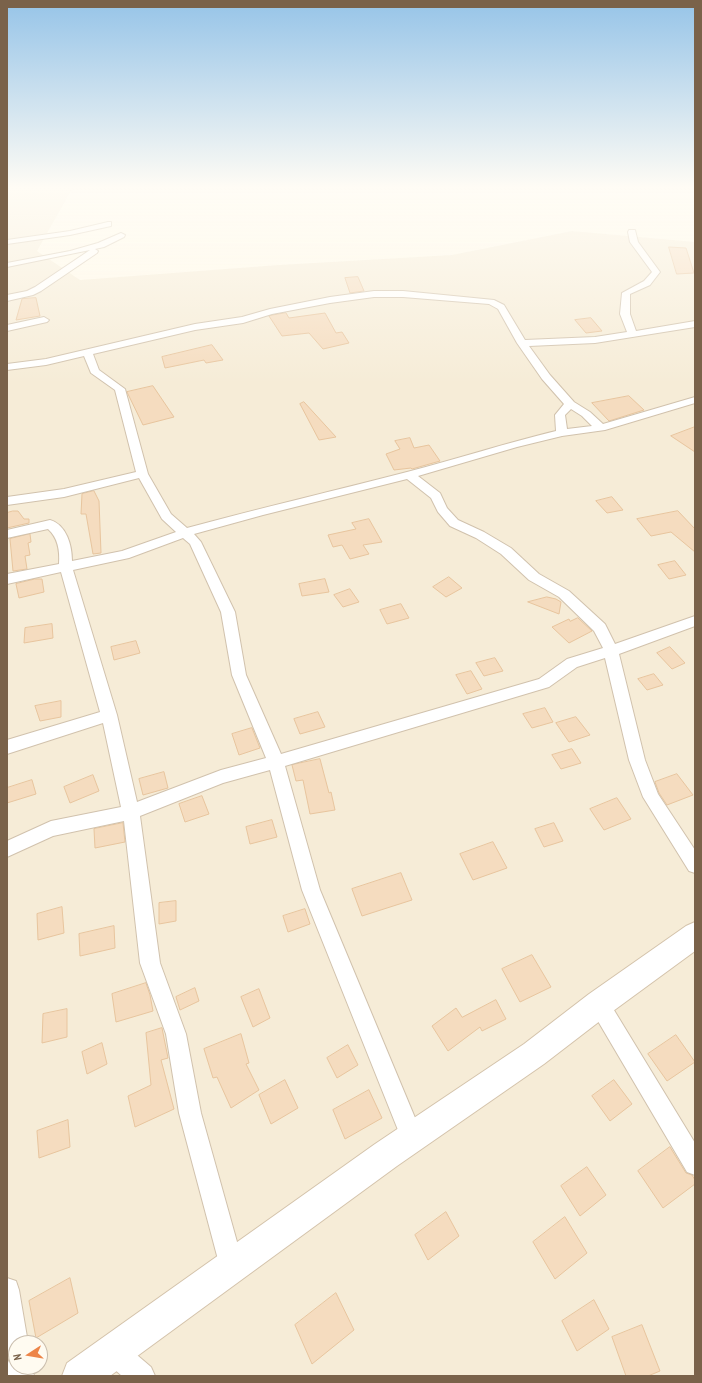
<!DOCTYPE html>
<html>
<head>
<meta charset="utf-8">
<style>
	body { margin:0 }
	#map { position:relative; width:702px; height:1383px; overflow:hidden; background:#fef9e9; font-family:"PT Sans Narrow",sans-serif }
	canvas { display:block }
	.frame { position:absolute; inset:0; border:8px solid #7a624a; pointer-events:none }
	.north { position:absolute; left:8px; top:1335px; width:40px; height:40px; box-sizing:border-box; background:#fffbf1; border:1px solid #cabeae; border-radius:50%; rotate:258deg; font-size:11px; font-weight:700; line-height:16px; text-align:center; color:#7a624a }
	.north::after { content:''; display:block; margin:auto; width:14px; height:18px; background:#ed8549; clip-path:polygon(50% 0,100% 100%,50% 72%,0 100%) }
</style>
</head>
<body>
<div id="map">
<canvas width="702" height="1383"></canvas>
<div class="frame"></div>
<div class="north">N</div>
</div>
<script>
const g = document.querySelector('canvas').getContext('2d');
g.lineJoin = 'round';
function fillPath(path, color) { g.fillStyle = color; g.fill(path, 'evenodd'); }
function strokePath(path, color, width, dash) { g.strokeStyle = color; g.lineWidth = width; g.lineCap = dash ? 'butt' : 'round'; g.setLineDash(dash || []); g.stroke(path); }
const residential = new Path2D(`
	M7,189H72L37,251L80,280L279,265L452,255L572,231L695,242V1376H7ZM16,1343H40V1367H16Z`);
const building = new Path2D(`
	M669,247L686,248L694,273L677,274Z
	M358,277L364,291L350,293L345,278Z
	M36,298L40,316L16,320L22,299Z
	M286,313L289,318L325,313L336,333L342,332L349,343L323,349L309,333L282,336L269,316Z
	M591,318L602,331L586,333L575,320Z
	M212,345L223,360L206,363L204,360L165,368L162,357Z
	M153,386L174,417L143,425L127,392Z
	M629,396L644,410L609,421L592,403Z
	M304,402L336,437L319,440L300,404Z
	M695,427V452L671,436Z
	M410,438L414,448L429,445L440,461L412,469L411,468L394,470L386,454L400,449L395,441Z
	M94,491L99,501L101,553L93,554L86,514H81L82,494Z
	M612,497L623,510L607,513L596,501Z
	M13,511H18L24,519H29V523L7,528V513Z
	M678,511L695,529V552L671,532L651,536L637,519Z
	M369,519L382,542L363,545L369,554L350,559L342,545L333,547L328,535L356,529L352,523Z
	M30,534L31,542L28,543L30,555L25,556L27,569L13,571L10,539Z
	M675,561L686,575L669,579L658,565Z
	M449,577L462,588L446,597L433,587Z
	M35,579H42L44,592L19,598L16,584Z
	M325,579L329,592L302,596L299,584Z
	M350,589L359,602L343,607L334,595Z
	M547,597L556,599L561,602L559,614L528,602Z
	M401,604L409,618L387,624L380,610Z
	M578,618L592,631L569,643L552,627L569,619L570,621Z
	M52,624L53,638L24,643L25,628Z
	M136,641L140,653L114,660L111,647Z
	M670,647L685,663L672,669L657,653Z
	M495,658L503,671L484,676L476,663Z
	M471,671L482,689L467,694L456,675Z
	M654,674L663,685L647,690L638,679Z
	M61,701V717L40,721L35,706Z
	M545,708L553,722L532,728L523,714Z
	M318,712L325,727L300,734L294,719Z
	M576,717L590,735L569,742L556,723Z
	M252,728L260,748L239,755L232,734Z
	M572,749L581,763L561,769L552,755Z
	M320,759L329,793L331,792L335,810L310,814L303,780L296,781L292,765Z
	M164,772L168,788L143,795L139,779Z
	M677,774L693,795L667,805L659,793L655,782Z
	M93,775L99,791L70,803L64,787Z
	M32,780L36,794L7,803V788Z
	M202,796L209,814L185,822L179,804Z
	M617,798L631,819L604,830L590,809Z
	M272,820L277,837L250,844L246,827Z
	M123,823L125,842L95,848L94,829Z
	M554,823L563,841L544,847L535,829Z
	M493,842L507,868L473,880L460,854Z
	M401,873L412,900L362,916L352,889Z
	M176,901V921L159,924V903Z
	M62,907L64,933L38,940L37,914Z
	M305,909L310,924L288,932L283,916Z
	M114,926L115,948L80,956L79,934Z
	M532,955L551,987L520,1002L502,969Z
	M146,983L150,995L153,1011L116,1022L112,994Z
	M195,988L199,1001L180,1010L176,997Z
	M259,989L270,1018L253,1027L241,997Z
	M496,1000L506,1019L482,1031L480,1027L448,1051L432,1026L456,1008L462,1017Z
	M67,1009V1037L42,1043L43,1014Z
	M162,1028L168,1058L161,1060L174,1109L135,1127L128,1096L151,1085L146,1033Z
	M241,1034L249,1063L246,1064L259,1090L231,1108L217,1077L213,1078L204,1049Z
	M676,1035L695,1062L667,1081L648,1054Z
	M102,1043L107,1064L87,1074L82,1052Z
	M348,1045L358,1065L337,1078L327,1058Z
	M285,1080L298,1108L271,1124L259,1095Z
	M614,1080L632,1104L610,1121L592,1096Z
	M369,1090L382,1118L345,1139L333,1110Z
	M68,1120L70,1147L39,1158L37,1131Z
	M670,1147L686,1173L692,1175L695,1180V1184L663,1208L638,1171Z
	M587,1167L606,1195L580,1216L561,1186Z
	M446,1212L459,1236L428,1260L415,1235Z
	M565,1217L587,1253L555,1279L533,1242Z
	M70,1278L78,1313L36,1338L29,1301Z
	M336,1293L354,1330L312,1364L295,1325Z
	M594,1300L609,1329L577,1351L562,1321Z
	M642,1325L660,1371L648,1376H626L612,1337Z`);
const minor = new Path2D(`
	M108,222H111V226L70,235L7,244V240L70,231Z
	M629,230H635L638,242L660,272L650,285L630,294V314L636,331L695,321V327L595,343L529,346L550,375L574,402L590,412L603,424L695,397V403L605,430L562,436L517,447L418,476L440,493L447,508L458,520L484,532L511,548L539,574L569,591L605,624L615,644L695,616V626L619,654L645,760L658,794L695,850V873L689,871L643,797L629,760L605,658L577,667L549,687L285,766L320,890L423,1137L420,1145L412,1148L404,1145L302,890L270,770L223,783L140,816L160,963L186,1034L201,1113L244,1267L241,1276L232,1279L223,1276L220,1267L179,1113L166,1034L140,963L124,821L53,836L7,857V841L51,821L121,807L103,723L7,754V740L100,712L61,572L7,584V574L59,564C60,550 58,538 48,529L7,538V530L50,520C67,525 72,546 72,561L122,551L176,532L162,519L139,478L64,497L7,505V497L64,489L136,472L115,390L91,373L84,356L46,365L7,370V364L46,359L195,324L242,317L270,309L330,297L374,291H403L494,300L504,305L525,340L595,337L627,332L620,314L622,293L644,281L652,272L630,242L628,232ZM374,297H403L489,304L498,309L517,343L542,379L564,404L555,415L556,431C506,443 457,459 407,472C334,491 260,508 187,528L171,514L148,474L125,389L99,370L93,354L195,330L243,323L272,314L330,303ZM571,409L582,416L592,426L567,429L565,415ZM407,479L431,498L438,512L450,526L476,538L501,554L529,580L559,597L594,631L603,648L567,659L539,679L281,754L246,675L235,612L201,542L194,534L263,515ZM183,538L190,544L221,612L232,675L266,758L221,770L137,802L117,715L73,570L129,558Z
	M121,233L125,235L124,237L104,247L95,249L98,251L97,253L41,291L33,295L7,301V295L27,291L35,287L90,250L7,267V263L70,251L98,243Z
	M44,317L49,320L47,322L7,331V325Z
	M599,994L606,997L695,1143V1175L687,1172L592,1011L589,1004L592,997Z
	M7,1278L16,1281L19,1290L28,1343H16V1367H32L34,1376H8L7,1365L10,1358L12,1357L7,1355Z
	M114,1339L123,1343L151,1367L155,1376H122L105,1361L101,1352L105,1343Z`);
const secondary = new Path2D(`
	M695,922V951L609,1014L544,1064L397,1166L110,1376H62L67,1363L375,1144L524,1044L589,994L686,926Z`);
fillPath(residential, '#f6ecd7');
fillPath(building, '#f5dcbf');
strokePath(building, '#e8c59e', 1);
strokePath(minor, '#d1c2ad', 2);
strokePath(secondary, '#d4c3ab', 2);
fillPath(minor, '#fff');
fillPath(secondary, '#fff');
const sky = g.createLinearGradient(0, 0, 0, 383);
sky.addColorStop(0, '#96c4e8');
sky.addColorStop(0.49, '#fffcf5');
sky.addColorStop(1, '#fffcf500');
g.fillStyle = sky;
g.fillRect(0, 0, 702, 383);
</script>
</body>
</html>
